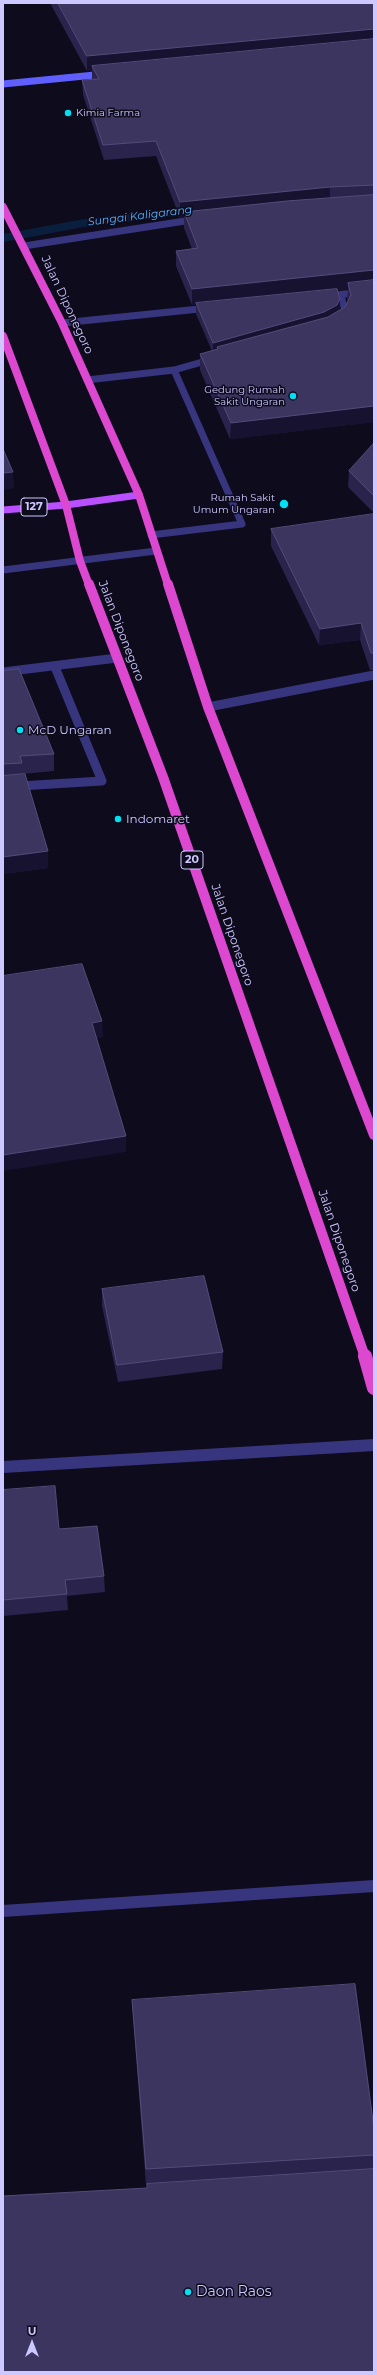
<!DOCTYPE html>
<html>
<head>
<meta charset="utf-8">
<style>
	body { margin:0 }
	#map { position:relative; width:377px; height:2375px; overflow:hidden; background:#0e0b1d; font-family:Montserrat,sans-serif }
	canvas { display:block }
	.frame { position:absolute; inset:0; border:4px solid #cdc8ff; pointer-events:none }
	.north { position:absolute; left:12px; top:2323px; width:40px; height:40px; -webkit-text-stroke:3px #0e0b1d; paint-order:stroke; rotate:0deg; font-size:11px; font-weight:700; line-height:16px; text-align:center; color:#cdc8ff }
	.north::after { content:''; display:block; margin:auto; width:14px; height:18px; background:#cdc8ff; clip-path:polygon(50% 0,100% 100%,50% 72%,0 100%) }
</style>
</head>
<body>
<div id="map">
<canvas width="377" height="2375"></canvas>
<div class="frame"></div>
<div class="north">U</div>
</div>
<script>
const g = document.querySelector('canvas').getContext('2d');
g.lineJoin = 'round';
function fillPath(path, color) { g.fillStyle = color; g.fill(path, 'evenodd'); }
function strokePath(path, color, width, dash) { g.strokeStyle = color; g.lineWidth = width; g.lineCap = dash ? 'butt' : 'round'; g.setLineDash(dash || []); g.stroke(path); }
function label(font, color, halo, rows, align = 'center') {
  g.font = font + ' Montserrat,sans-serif'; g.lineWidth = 3; g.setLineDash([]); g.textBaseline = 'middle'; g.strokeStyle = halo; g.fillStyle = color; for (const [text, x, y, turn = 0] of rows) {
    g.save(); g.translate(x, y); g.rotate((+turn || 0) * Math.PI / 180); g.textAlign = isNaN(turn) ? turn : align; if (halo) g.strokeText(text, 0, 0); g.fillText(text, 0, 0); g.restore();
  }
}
const stream = new Path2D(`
	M203,205L208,206L209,209L208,212L84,227L3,242V234L84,219Z`);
const serviceFar1 = new Path2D(`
	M340,319L345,311L341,295
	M174,370L213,359
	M87,380L174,370L242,524L151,535`);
const service = new Path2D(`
	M3,672L117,658
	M3,787L102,781L55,667`);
const minorFar2 = new Path2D(`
	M24,246L198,219
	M326,296L374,291
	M62,323L209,308
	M3,570L156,551`);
const minorFar1 = new Path2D(`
	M208,707L374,675`);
const minor = new Path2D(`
	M3,1467L374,1445
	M3,1911L374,1886`);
const secondary = new Path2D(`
	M3,84L105,74`);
const primary = new Path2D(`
	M3,510L66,505L139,495`);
const trunkFar2 = new Path2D(`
	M3,207L62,323L139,495L168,585
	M3,336L66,505L80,561L89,585`);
const trunkFar1 = new Path2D(`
	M89,584L163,777L365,1357
	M168,584L208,707L374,1135`);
const trunk = new Path2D(`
	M365,1356L374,1388`);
const wall = new Path2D(`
	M50,3H374V422L230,439L200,370V354L212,351L196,314V304L192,305L176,266V251L192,249L184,228V218H180L156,156L104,160L83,95L82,80H92V71H87ZM348,289L347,299L348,301L345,307L340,310L338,290Z
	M374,443V513L348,487L349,471Z
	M374,514V670H370L360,640L319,645L271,546V529Z
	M3,671L54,754V771L22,774L48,851V868L3,874Z
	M102,1289L223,1352L222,1369L118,1382L102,1306Z
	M3,1490L59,1529L104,1576L105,1592L67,1596L68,1610L3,1616Z
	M132,2000L374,2129V2372L147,2188V2185H146L133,2017Z`);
const shadedWall = new Path2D(`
	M374,29V44L92,66V71H87V56Z
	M330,187V203L184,212V218H180V202Z
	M374,270L373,286L348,283V289L192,305V289Z
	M340,299V310L336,316L218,349L217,347V353L213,354V343Z
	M374,406V422L230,439L231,423Z
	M13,472L14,488L3,490V473Z
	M361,623L360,640L319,645L320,629Z
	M48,851V868L3,874V857Z
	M102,1021L103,1037L92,1039V1023Z
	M126,1136V1152L3,1171V1155Z`);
const building = new Path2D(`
	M58,3H374V29L87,56Z
	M374,39V185L330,187L180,202L156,141L103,145L82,80L99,79L92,66Z
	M374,195V270L192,289L176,251L198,248L184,212L287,201Z
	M374,280V406L231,423L200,354L218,349L217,347L328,317L345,307L351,295L348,283Z
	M337,289L340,299L337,305L324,312L213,343L196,303Z
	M374,443V496L349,471Z
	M3,449L13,472L3,473Z
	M374,514V653H371L361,623L320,629L271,529Z
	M19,669L54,754L20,756L22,763L3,764V671Z
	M25,774L48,851L3,857V776Z
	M82,964L102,1021L92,1023L126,1136L3,1155V976Z
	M204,1276L223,1352L117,1365L102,1289Z
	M55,1486L59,1529L97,1526L104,1576L65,1580L67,1594L3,1600V1490Z
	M355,1984L374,2129V2155L146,2169L132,2000Z
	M374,2169V2372H3V2196L147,2188V2184Z`);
const markers = [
	[68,113,4,"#00e0f3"],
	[293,396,4,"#00e0f3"],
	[284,504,5,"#00e0f3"],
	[20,730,4,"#00e0f3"],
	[118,819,4,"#00e0f3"],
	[188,2292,4,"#00e0f3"]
];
const farPoinames = [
	["Kimia Farma",76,113,"left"],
	["Gedung Rumah",285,390],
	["Sakit Ungaran",285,402],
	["Rumah Sakit",275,498],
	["Umum Ungaran",275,510]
];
const farWaternames = [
	["Sungai Kaligarang",140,216,-7]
];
const shields = [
	[34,507,26],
	[192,860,22]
];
const shieldNames = [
	["127",34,507],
	["20",192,860]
];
const streetNames = [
	["Jalan Diponegoro",67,305,65],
	["Jalan Diponegoro",121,631,69],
	["Jalan Diponegoro",232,935,71],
	["Jalan Diponegoro",339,1241,71]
];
const poiNames = [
	["McD Ungaran",28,730],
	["Indomaret",126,819]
];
const nearPoinames = [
	["Daon Raos",196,2292]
];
fillPath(stream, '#0a1e3e');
strokePath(serviceFar1, '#37357d', 7);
strokePath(service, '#37357d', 9);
strokePath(minorFar2, '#37357d', 7);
strokePath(minorFar1, '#37357d', 9);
strokePath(minor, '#37357d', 12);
strokePath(secondary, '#5f5fff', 7);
strokePath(primary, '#b94fff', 7);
strokePath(trunkFar2, '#dc49d0', 8);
strokePath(trunkFar1, '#dc49d0', 10);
strokePath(trunk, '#dc49d0', 14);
fillPath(wall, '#2a234c');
fillPath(shadedWall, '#181231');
fillPath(building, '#3c3560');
strokePath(building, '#524c79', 1);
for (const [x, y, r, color] of markers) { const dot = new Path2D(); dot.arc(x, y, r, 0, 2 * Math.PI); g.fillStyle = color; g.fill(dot); strokePath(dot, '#0e0b1d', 1.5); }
label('10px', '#cdc8ff', '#0e0b1d', farPoinames, 'right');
label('italic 11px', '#56b4ff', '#0e0b1d', farWaternames);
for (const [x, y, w] of shields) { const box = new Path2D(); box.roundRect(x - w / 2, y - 9, w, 18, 3); g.fillStyle = '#0e0b1d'; g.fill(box); strokePath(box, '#cdc8ff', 1); }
label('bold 11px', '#cdc8ff', null, shieldNames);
label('12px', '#cdc8ff', '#0e0b1d', streetNames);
label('12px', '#cdc8ff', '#0e0b1d', poiNames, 'left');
label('14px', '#cdc8ff', '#0e0b1d', nearPoinames, 'left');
</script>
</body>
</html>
